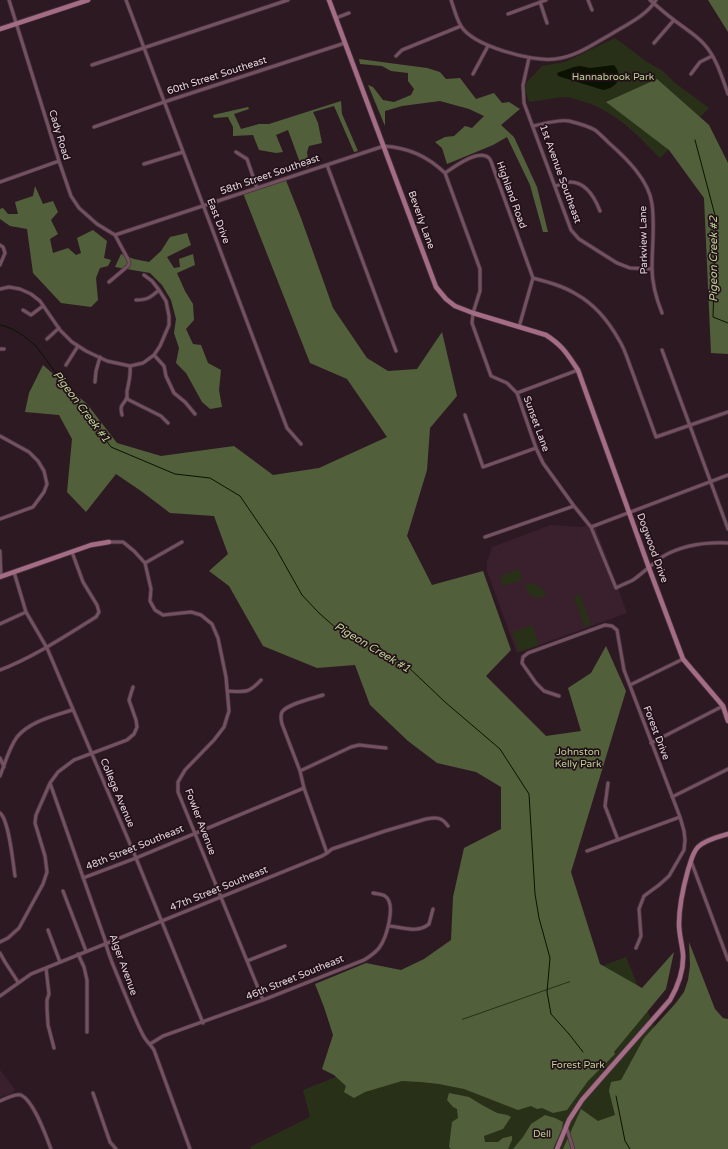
<!DOCTYPE html>
<html>
<head>
<meta charset="utf-8">
<style>
	body { margin:0 }
	canvas { display:block; background:#2d1922 }
</style>
</head>
<body>
<canvas width="728" height="1149"></canvas>
<script>
const g = document.querySelector('canvas').getContext('2d');
g.lineJoin = 'round';
function fillPath(path, color) { g.fillStyle = color; g.fill(path, 'evenodd'); }
function strokePath(path, color, width, dash) { g.strokeStyle = color; g.lineWidth = width; g.lineCap = dash ? 'butt' : 'round'; g.setLineDash(dash || []); g.stroke(path); }
function label(font, color, halo, rows, align = 'center') {
  g.font = font + ' "Varela Round",sans-serif'; g.lineWidth = 3.5; g.setLineDash([]); g.textBaseline = 'middle'; g.strokeStyle = halo; g.fillStyle = color; for (const [text, x, y, turn = 0] of rows) {
    g.save(); g.translate(x, y); g.rotate((+turn || 0) * Math.PI / 180); g.textAlign = isNaN(turn) ? turn : align; if (halo) g.strokeText(text, 0, 0); g.fillText(text, 0, 0); g.restore();
  }
}
const built = new Path2D(`
	M594,523L627,613L517,653L487,571V562L492,547L551,525L582,527Z
	M0,1070L15,1089L12,1093L0,1097Z`);
const green = new Path2D(`
	M615,38L647,62L663,71L675,83L709,108L660,158C637,134 612,108 578,100C574,99 570,97 566,97C557,97 539,101 529,102L526,92V83L542,66L565,62Z
	M519,569L522,580L504,586L500,576Z
	M532,583C540,586 543,589 547,596C533,600 530,597 525,585Z
	M580,594L591,625L585,627L574,597Z
	M532,625L539,645L519,652L512,632Z
	M626,957L685,1104L728,1149H251L250,1147L310,1117L303,1090L341,1075L366,1055Z`);
const forest = new Path2D(`
	M708,0H728V32Z
	M359,59L427,68L440,72L446,79L460,78L476,99L494,93L502,103L509,102L520,109L501,125L514,137L537,187L548,232H543L530,185L507,137L493,145L447,164L442,148L435,142L445,137L454,136L465,126L472,128L484,116L469,109L440,101L402,106L385,111V126L368,85L373,87L383,100L394,102L411,95L414,89L408,81V73L391,71L382,66L360,64Z
	M657,79L709,125L728,163V354L711,353L704,198L669,150L606,102Z
	M341,101L342,114L358,151L354,152L334,106L313,112L318,123L322,143L309,146L307,152L309,167L302,168L288,130L276,135L283,152L276,153L259,150L253,135L233,136V127L228,117L214,118L213,115L248,107L249,109L234,114L241,129L259,124H269Z
	M285,178L301,218L333,308L367,358L388,371L417,369L442,332L457,396L430,428L427,470L407,536L432,585L483,571L511,650L486,676L546,736L581,731L568,688L591,673L606,646L626,691L571,872L600,964L642,988L674,952L666,989L614,1052L615,1054L588,1081L567,1110L553,1113L542,1108L537,1109L531,1106L518,1110L464,1089L439,1084L421,1082L402,1081L365,1092L354,1098L344,1092L346,1086L334,1075L322,1069L333,1035L324,1007L315,984L366,963L401,970L424,959L451,940L453,897L464,848L501,829V787L476,772L437,763L408,741L370,705L355,665L317,668L263,646L229,586L209,571L228,554L214,516L170,513L141,491L116,474L86,512L67,492L72,439L59,415L25,412L29,393L43,365L87,404L117,443L161,456L234,446L273,475L319,468L387,437L347,379L310,363L243,193ZM570,981V982L462,1020V1019Z
	M35,186L43,204L53,201L58,212L51,220L58,234L50,239L53,253L68,248L76,255L81,253L77,238L93,230L107,241L104,258L111,260L108,266L100,268L96,278L98,300L91,307L61,303L33,273L27,229L10,226L0,219V209L3,208L8,214H18L15,202L33,196Z
	M187,233L191,245L167,257L174,268L180,267L179,259L193,254L195,265L177,273L185,291L193,304L194,320L186,329L193,344L201,345L208,363L221,370L219,390L222,407L210,409L202,402L186,373L176,363L179,348L174,333L176,319L171,300L162,285L150,273L115,267L121,254L134,259L149,262L161,251L170,237Z
	M689,942L715,1009L723,1018L728,1019V1149H563L581,1109L598,1121L615,1115L609,1091L611,1082L621,1080L644,1038L675,1004L684,992L688,980L690,966Z
	M449,1093L469,1097L482,1105L497,1113L507,1115L511,1117L503,1129L484,1136L485,1142H498L503,1138L512,1136V1140L508,1149H451L449,1147L452,1122L458,1118L457,1109L453,1107L447,1100Z
	M545,1115L555,1118L563,1122L562,1129L553,1149H513L523,1137L531,1124Z`);
const water = new Path2D(`
	M614,65C624,77 617,88 603,90L558,76L557,73L574,67L580,66L590,68Z`);
const stream = new Path2D(`
	M695,140L716,219L713,317L728,323
	M0,325C15,328 25,337 36,346L111,447L175,474L210,478L240,496L275,547L302,595L319,613L336,628L405,664L445,702L500,749L529,794L535,894L539,918L550,958L547,992L551,1014L569,1034L583,1052
	M616,1096L625,1141L630,1149`);
const street = new Path2D(`
	M9,0L59,161L71,196L79,208L97,224L115,235L129,261V264L128,266L109,282
	M126,0L287,428L301,444
	M451,0C454,8 456,18 461,26C473,46 532,62 555,59C576,57 595,43 613,33C628,24 647,15 656,0
	M588,0L592,10
	M650,0C658,7 666,14 674,20C684,28 695,34 704,44C716,57 722,77 728,94
	M540,2L547,23
	M508,14L546,0
	M336,18L349,13
	M654,43L674,20
	M396,56L402,50L461,26
	M529,58L523,85L524,103L571,230L579,239L617,263L630,268L652,269
	M92,65L288,0
	M473,74L488,46
	M691,74L700,62L712,56
	M533,126C543,124 559,119 569,121C577,123 588,126 595,130C600,134 605,139 609,143C626,158 649,180 652,204C655,226 652,247 652,268C652,284 656,298 662,313
	M94,127L164,102L345,43
	M236,152L247,159L257,188
	M144,164L183,152
	M327,165L396,351
	M445,173L480,269V291L473,313L472,323L491,376L507,383L517,393L536,448L543,463L574,506L591,527L616,588C621,585 627,583 633,580C643,573 652,564 662,557C682,545 705,542 728,543
	M0,182L59,161
	M555,186C560,185 565,182 570,182C586,182 595,198 600,211
	M115,235L384,146C409,148 427,156 445,173C454,167 479,148 489,158C491,160 492,164 493,167L533,278L519,327
	M0,245L3,247L5,253L0,265
	M144,275L152,281L159,290
	M533,278C548,282 563,286 576,294C594,304 609,322 619,340C625,349 628,361 632,371C640,393 648,415 656,437L728,412
	M0,289L9,287L20,289L31,294L40,301L60,330L72,342L86,351L107,361L130,366L143,363L154,355L160,346L169,325V316L166,301L159,290C150,298 147,300 136,300
	M23,310L31,315L43,306
	M47,339L59,328
	M0,349H4
	M662,350L728,529
	M154,355L164,366L166,376L174,393L185,402L195,414
	M66,365L78,346
	M95,382L96,371L100,357
	M517,393L578,370
	M127,398L129,400L161,416L168,423
	M122,415C119,403 124,406 127,397C127,395 127,393 127,391C129,382 131,375 130,366
	M465,415L483,467L536,448
	M0,436L29,452L38,461L44,471L47,484L44,492L33,507L0,519
	M591,527L728,475
	M485,537L574,506
	M109,542H123L134,551L145,563L151,589L150,601L155,610L163,615L191,612L201,615L212,624L218,638L226,677L229,711L224,727L214,740L185,770L178,782V792L263,1000
	M0,551L1,577
	M145,563L182,542
	M14,572L26,612L47,648L136,858L203,1023
	M0,624L26,612
	M0,670C34,657 65,636 96,617L99,612L97,605L83,582L72,552
	M630,685L683,659
	M228,691C246,692 249,693 261,680
	M323,695C314,698 287,704 282,712C280,716 281,720 282,724L300,771L304,788L327,853
	M559,696L544,691L536,683L522,663L523,657L528,653L605,625L612,626L617,630L624,670L680,817L684,831L685,840L684,850L669,876L659,885L644,896L639,909L641,936L636,948
	M651,743L723,706
	M0,758L4,767
	M300,771L351,747L359,745L386,748
	M0,776C5,763 9,748 17,737C30,721 54,716 72,710
	M50,783L105,940C108,956 116,971 122,987C129,1003 135,1020 143,1035C146,1041 151,1045 154,1050L190,1149
	M608,783L605,806L618,840
	M672,797L728,769
	M0,813C9,820 13,863 15,876
	M587,851L680,817
	M691,861L728,960
	M83,878L136,858L304,788
	M63,891L86,951
	M389,926C402,927 417,934 429,924L433,909
	M48,930L60,962
	M0,942L8,938L19,928L43,884L47,872L45,856L35,823L36,815L50,783L58,772L74,760L127,740L134,734L137,727L136,720L129,700L133,687
	M0,953L5,962L18,982
	M78,954L84,967L87,980V1032
	M247,961L285,946
	M46,968L49,994L47,1000V1009L48,1025L54,1048
	M0,996L31,974L322,856L327,853L332,849L385,831L426,819C436,817 442,817 448,826
	M150,1044L163,1036L263,1000L364,960C369,957 375,953 379,948C386,939 397,904 385,896C382,894 377,894 373,893
	M93,1093L110,1142L116,1149
	M0,1101C5,1099 15,1093 21,1095C34,1101 46,1136 51,1149
	M566,1126L573,1149`);
const secondary = new Path2D(`
	M329,0L436,287L446,299L455,306L473,313L546,335C563,346 567,354 578,370L649,568L683,659L723,706L728,721
	M0,29L88,0
	M0,577L91,545L109,542
	M557,1149L569,1120L582,1100L670,1000C678,986 684,971 683,954C682,944 679,934 679,924C679,905 683,888 688,870C691,862 692,853 698,847C705,840 718,837 728,834`);
const streetNames = [
	["60th Street Southeast",217,76,-18],
	["Cady Road",59,135,73],
	["1st Avenue Southeast",560,174,70],
	["58th Street Southeast",270,175,-19],
	["Highland Road",511,195,70],
	["Beverly Lane",421,220,70],
	["East Drive",218,221,69],
	["Parkview Lane",644,240,-91],
	["Sunset Lane",536,424,70],
	["Dogwood Drive",652,548,70],
	["Forest Drive",656,733,69],
	["College Avenue",117,793,67],
	["Fowler Avenue",200,822,69],
	["48th Street Southeast",135,848,-22],
	["47th Street Southeast",219,889,-22],
	["Alger Avenue",123,965,70],
	["46th Street Southeast",295,978,-22]
];
const parkNames = [
	["Hannabrook Park",613,77],
	["Johnston",578,752],
	["Kelly Park",578,764],
	["Forest Park",578,1065],
	["Dell",542,1134]
];
const waterNames = [
	["Pigeon Creek #2",714,259,-90],
	["Pigeon Creek #1",81,407,53],
	["Pigeon Creek #1",372,648,31]
];
fillPath(built, '#3a1f2c');
fillPath(green, '#283118');
fillPath(forest, '#525f3b');
fillPath(water, '#0b1200');
strokePath(stream, '#0b1200', 1);
strokePath(street, '#47333c', 4.5);
strokePath(secondary, '#47333c', 6);
strokePath(street, '#745160', 3);
strokePath(secondary, '#a46c85', 4.5);
label('10px', '#e4d5db', '#231019', streetNames);
label('10px', '#bbd293', '#231019', parkNames);
label('italic 11px', '#bdd496', '#231019', waterNames);
</script>
</body>
</html>
